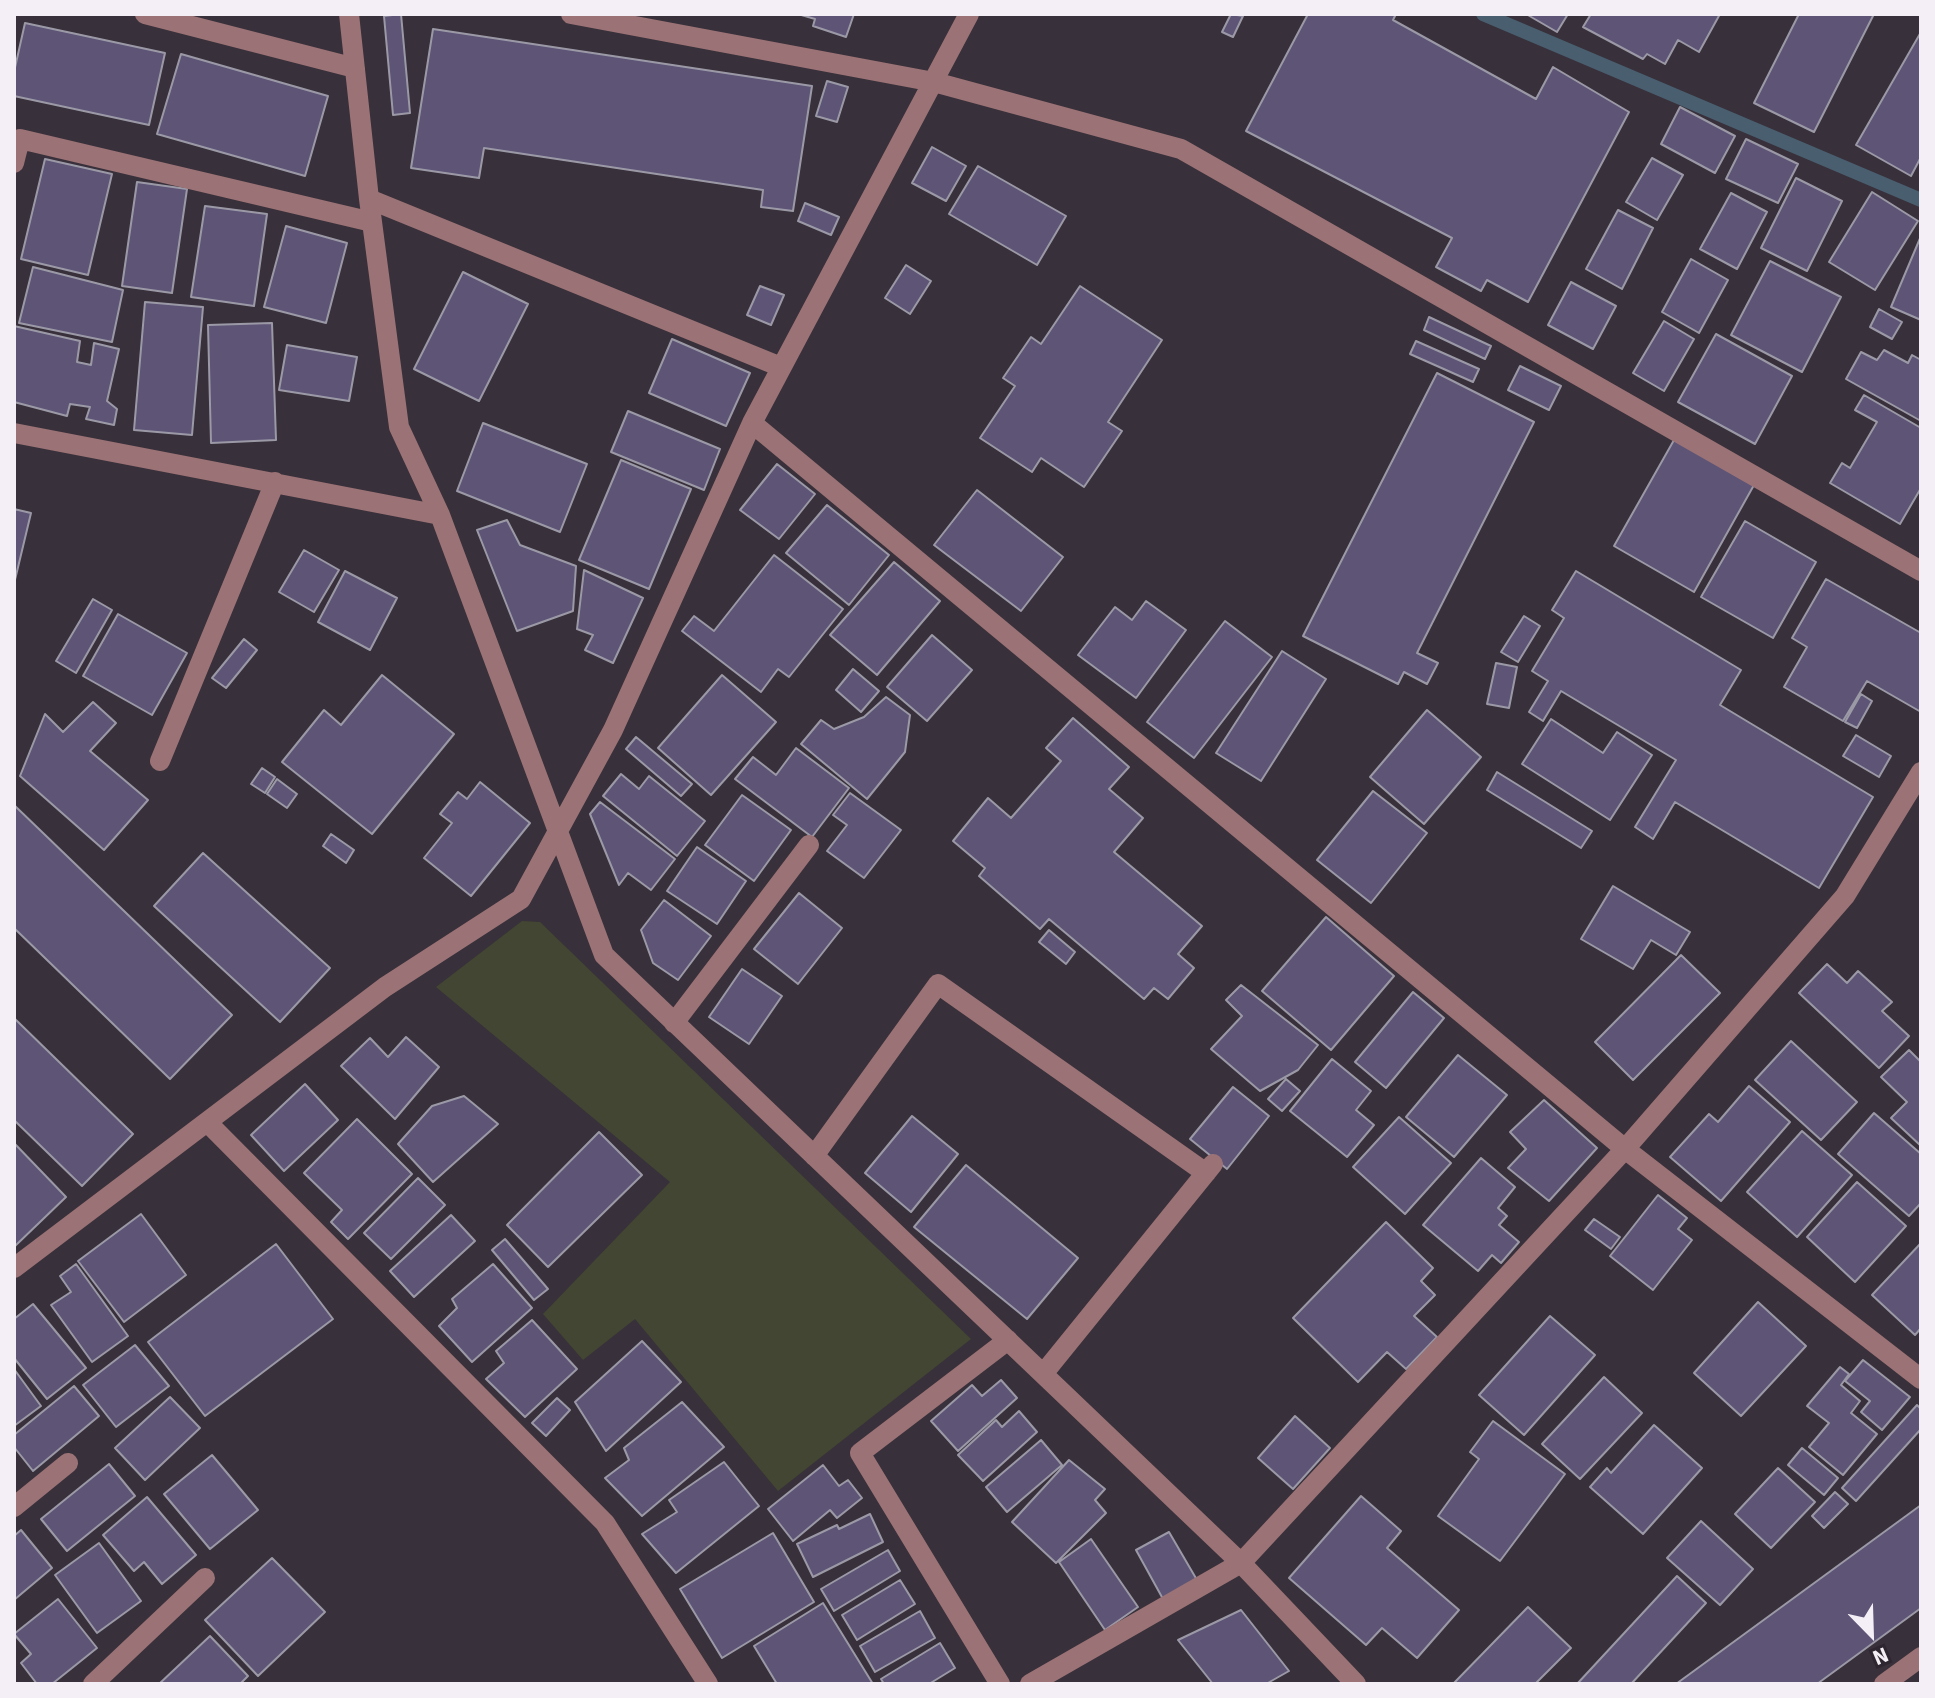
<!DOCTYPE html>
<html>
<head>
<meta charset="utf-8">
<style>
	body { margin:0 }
	#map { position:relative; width:1935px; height:1698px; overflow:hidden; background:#38303a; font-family:"Source Sans 3",sans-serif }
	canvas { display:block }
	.frame { position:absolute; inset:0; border:16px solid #f4eff6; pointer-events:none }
	.north { position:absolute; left:1831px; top:1594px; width:80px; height:80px; -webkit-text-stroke:6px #2e2630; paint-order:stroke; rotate:157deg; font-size:22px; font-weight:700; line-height:32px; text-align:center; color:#f4eff6 }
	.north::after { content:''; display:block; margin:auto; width:28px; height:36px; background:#f4eff6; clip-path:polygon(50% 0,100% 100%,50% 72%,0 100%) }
</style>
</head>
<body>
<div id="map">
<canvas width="1935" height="1698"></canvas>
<div class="frame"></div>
<div class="north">N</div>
</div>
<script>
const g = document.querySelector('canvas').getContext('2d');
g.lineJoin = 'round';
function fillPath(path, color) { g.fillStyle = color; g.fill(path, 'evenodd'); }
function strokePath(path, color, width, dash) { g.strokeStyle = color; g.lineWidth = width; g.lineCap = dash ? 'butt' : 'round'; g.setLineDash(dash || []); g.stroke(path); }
const green = new Path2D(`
	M522,921L540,922L971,1339L778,1491L635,1319L583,1360L543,1314L670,1182L436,987Z`);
const stream = new Path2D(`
	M1483,14L1921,200`);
const building = new Path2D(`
	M401,14L410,113L393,115L384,16Z
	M798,14H854L846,37L813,26L815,19Z
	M1231,14L1243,16L1233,37L1222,32Z
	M1308,14H1396L1393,20L1536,99L1553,67L1629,112L1528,302L1487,280L1481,291L1436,267L1452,238L1246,131Z
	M1526,14H1568L1557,32Z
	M1591,14H1720L1699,52L1678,40L1665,64L1647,54L1643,59L1583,27Z
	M1799,14H1874L1814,132L1754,103Z
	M25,23L165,53L149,125L14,96V72Z
	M433,29L812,86L793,211L761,207L763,190L484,148L479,178L411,168Z
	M1921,32V157L1911,176L1856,145Z
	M181,54L328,96L305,176L157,134Z
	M827,81L848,87L837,122L816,116Z
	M1680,107L1735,136L1715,173L1661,144Z
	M1746,139L1798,164L1778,203L1726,179Z
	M932,147L966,166L946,201L912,183Z
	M1652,158L1683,175L1657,220L1626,202Z
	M45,159L112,174L88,275L21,259Z
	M978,166L1066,216L1037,265L949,214Z
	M1796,178L1842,201L1807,271L1761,248Z
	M137,182L187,189L172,293L122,286Z
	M1872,192L1918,221L1875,290L1829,262Z
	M1731,193L1767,212L1737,269L1700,249Z
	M805,203L839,217L831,235L798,221Z
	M205,206L267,214L254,306L191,297Z
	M1618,210L1653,228L1622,289L1586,269Z
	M286,226L347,243L326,323L264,307Z
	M1921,236V320L1891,307Z
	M1691,259L1728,280L1699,333L1662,312Z
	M1770,261L1841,297L1802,372L1731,335Z
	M906,265L931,281L910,314L885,298Z
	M33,267L123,290L112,342L19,323Z
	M463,272L528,304L479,401L414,369Z
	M1571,282L1616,306L1593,349L1548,325Z
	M760,286L784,295L771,325L747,315Z
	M1080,286L1162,340L1108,422L1122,431L1084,487L1041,458L1032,472L980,438L1015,386L1003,378L1031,337L1041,344Z
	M145,302L203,307L192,435L134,430Z
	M1879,309L1902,322L1892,339L1870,327Z
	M1429,317L1491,346L1485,359L1424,330Z
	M1664,321L1694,339L1664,391L1633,373Z
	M272,323L276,440L211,443L208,325Z
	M14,326L80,341L77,362L91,365L94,343L119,349L107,401L117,409L114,425L86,419L90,407L70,404L67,416L14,402Z
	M1716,334L1792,376L1755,444L1678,402Z
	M672,339L750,373L726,426L649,393Z
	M1416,341L1479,369L1473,382L1410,354Z
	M287,345L357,357L349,401L279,390Z
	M1884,350L1908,363L1912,355L1921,360V421L1846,379L1861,352L1877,360Z
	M1520,366L1561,386L1549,410L1508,390Z
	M1437,373L1534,422L1417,653L1438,663L1427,684L1404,672L1398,684L1303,636Z
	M1864,395L1921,428V488L1900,524L1830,483L1842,463L1850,468L1877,422L1855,410Z
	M628,411L720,449L704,490L611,452Z
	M483,423L587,464L560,532L457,491Z
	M1674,440L1754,485L1694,592L1614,546Z
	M621,460L691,489L649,589L579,560Z
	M777,464L815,494L779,539L740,510Z
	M977,490L1063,557L1021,611L934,545Z
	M827,505L889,555L849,605L786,553Z
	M14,509L31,513L14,584Z
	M507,520L520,545L576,566L573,611L517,631L477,530Z
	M1745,521L1816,562L1773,638L1701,597Z
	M304,550L339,570L314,612L279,592Z
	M774,555L843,609L789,677L778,669L761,692L682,631L694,616L714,631Z
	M894,562L940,601L877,675L830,635Z
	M584,570L643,598L613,663L585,650L593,635L577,629Z
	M345,571L397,598L370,650L318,622Z
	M1576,571L1741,670L1720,705L1873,797L1819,888L1675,802L1653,839L1635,827L1676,760L1561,691L1543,721L1529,712L1548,681L1532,671L1564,618L1552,610Z
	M1826,579L1921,633V712L1867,681L1843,721L1784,687L1807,647L1792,638Z
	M93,599L112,610L76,673L56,661Z
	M1146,601L1186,630L1136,698L1078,655L1115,607L1132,620Z
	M118,614L187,653L152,715L83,676Z
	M1524,616L1540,626L1518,662L1501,652Z
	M1225,621L1272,657L1194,758L1147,722Z
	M932,635L972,670L927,721L887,687Z
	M244,639L257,650L226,688L212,678Z
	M1282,651L1326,679L1261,781L1216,753Z
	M1496,663L1517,667L1509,708L1487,704Z
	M853,669L879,691L861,712L836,690Z
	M382,675L454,734L372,834L282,762L324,710L341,725Z
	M722,675L776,722L711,795L658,748Z
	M1861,694L1872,701L1857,728L1845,722Z
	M886,697L910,715L905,752L867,799L801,744L821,720L834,729L864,717Z
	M93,702L116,723L90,751L148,800L104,850L20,776L45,714L63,732Z
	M1427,710L1481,757L1424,824L1370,777Z
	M1073,718L1129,767L1109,789L1143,818L1114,852L1202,926L1178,954L1194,968L1168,999L1154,988L1144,999L1049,919L1040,929L979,876L985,868L953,841L988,798L1011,818L1061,761L1046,748Z
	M1551,719L1603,753L1617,732L1652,755L1610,820L1522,764Z
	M1856,735L1891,756L1879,777L1843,756Z
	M636,737L692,784L681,796L626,749Z
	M796,748L849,788L812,837L735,779L753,757L776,775Z
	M262,768L275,777L265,793L251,784Z
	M1497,772L1592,831L1581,848L1487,790Z
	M621,774L639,789L649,776L705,821L677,856L603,796Z
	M277,779L297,794L287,808L267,794Z
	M480,782L530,823L471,896L424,858L452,823L440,814L458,792L467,799Z
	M1373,791L1427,833L1371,903L1317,860Z
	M850,793L901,830L864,878L827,851L847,825L833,815Z
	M742,795L791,830L754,881L705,845Z
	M600,802L675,859L651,890L628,873L619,885L590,814Z
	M14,805L232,1015L170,1079L14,928Z
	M331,834L354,850L346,863L323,846Z
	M697,847L746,881L717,924L667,891Z
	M203,853L330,968L280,1022L154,906Z
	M1613,886L1690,932L1676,955L1651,940L1633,969L1581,939Z
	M799,893L842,928L798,984L754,949Z
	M664,900L711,936L678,980L653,963L641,930Z
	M1326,917L1394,976L1331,1050L1262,991Z
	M1049,930L1075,952L1066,964L1039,942Z
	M1681,955L1720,993L1633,1080L1595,1042Z
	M1827,964L1847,983L1858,971L1892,1002L1882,1011L1909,1036L1879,1068L1799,993Z
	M742,969L782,996L749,1044L709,1017Z
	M1241,985L1318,1045L1298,1070L1260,1091L1211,1049L1242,1016L1226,1000Z
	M1413,992L1444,1018L1386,1088L1355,1062Z
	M14,1018L133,1134L82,1186L14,1120Z
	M406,1037L439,1067L395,1119L341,1066L370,1038L388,1057Z
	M1791,1041L1857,1102L1821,1140L1755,1080Z
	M1909,1050L1921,1062V1146L1891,1118L1907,1102L1881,1077Z
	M1458,1055L1507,1095L1454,1157L1406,1117Z
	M1332,1059L1371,1091L1356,1110L1374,1125L1347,1157L1290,1111Z
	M1286,1079L1300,1091L1282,1111L1268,1099Z
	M305,1084L338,1120L284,1171L251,1135Z
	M1749,1086L1790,1122L1721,1201L1670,1157L1709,1114L1718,1122Z
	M1233,1087L1269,1116L1227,1169L1190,1139Z
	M464,1096L498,1124L433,1182L398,1144L432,1106Z
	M1544,1100L1597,1148L1549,1201L1508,1168L1526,1149L1510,1132Z
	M1874,1113L1921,1154V1203L1909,1216L1838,1154Z
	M912,1116L958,1154L911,1212L865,1173Z
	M1399,1117L1451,1163L1405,1214L1353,1167Z
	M357,1119L412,1174L348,1239L331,1222L342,1210L304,1173Z
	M1802,1131L1852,1175L1797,1237L1747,1192Z
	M599,1132L642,1175L548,1267L507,1225Z
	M14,1143L66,1197L14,1247Z
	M1481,1158L1515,1187L1498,1208L1507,1216L1499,1225L1519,1242L1501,1263L1492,1255L1478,1271L1423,1225Z
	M966,1165L1078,1258L1027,1319L914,1227Z
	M418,1178L445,1205L391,1259L364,1233Z
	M1857,1182L1906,1226L1855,1282L1807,1237Z
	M1658,1195L1687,1218L1678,1229L1692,1240L1653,1290L1610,1256Z
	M141,1214L186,1275L124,1322L78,1261Z
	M451,1215L475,1241L414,1297L390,1271Z
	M1594,1219L1620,1237L1611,1249L1585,1230Z
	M1386,1222L1433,1268L1421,1281L1435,1295L1414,1316L1437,1337L1406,1369L1387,1352L1358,1382L1293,1318Z
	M505,1239L548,1289L534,1300L492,1250Z
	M1921,1243V1328L1915,1335L1872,1295Z
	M276,1244L333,1319L205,1416L148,1342Z
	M76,1264L128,1336L92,1362L51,1305L71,1292L60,1276Z
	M493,1264L532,1308L472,1362L439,1326L457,1308L452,1299Z
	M1758,1302L1806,1346L1741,1416L1694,1373Z
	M33,1304L86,1368L47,1399L14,1358V1319Z
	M1550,1316L1595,1355L1524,1435L1479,1395Z
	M532,1320L577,1369L525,1417L486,1379L504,1363L496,1351Z
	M642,1341L681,1382L606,1451L575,1402Z
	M135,1345L169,1386L116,1427L83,1385Z
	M1863,1360L1910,1397L1882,1430L1861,1412L1870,1401L1845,1381Z
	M1840,1367L1849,1374L1841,1385L1860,1401L1851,1413L1877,1434L1843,1475L1809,1447L1829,1423L1807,1406Z
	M14,1369L41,1406L14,1426Z
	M1604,1377L1642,1413L1580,1479L1542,1444Z
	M1001,1380L1017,1398L958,1451L931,1421L972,1385L982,1396Z
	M74,1386L99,1416L33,1471L14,1447V1435Z
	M170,1397L200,1428L145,1480L115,1448Z
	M557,1398L570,1410L546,1436L532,1423Z
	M682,1402L724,1447L642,1516L605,1478L629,1460L624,1448Z
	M1917,1405L1921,1409V1429L1856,1501L1842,1488Z
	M1019,1411L1037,1432L983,1481L958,1455L996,1420L1002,1427Z
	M1295,1416L1330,1448L1293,1489L1258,1458Z
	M1493,1421L1565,1474L1500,1561L1438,1516L1479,1459L1470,1452Z
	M1654,1425L1702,1468L1643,1534L1590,1487L1607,1468L1611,1473Z
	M1041,1440L1062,1465L1007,1512L986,1487Z
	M1802,1448L1838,1478L1824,1495L1788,1465Z
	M212,1455L258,1510L210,1549L164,1494Z
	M1069,1460L1105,1489L1095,1500L1106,1513L1056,1563L1012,1522Z
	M724,1462L759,1506L676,1573L642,1534L677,1512L669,1500Z
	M109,1464L135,1496L67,1551L41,1519Z
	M823,1465L839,1486L848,1480L862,1498L837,1518L830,1510L793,1541L768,1509Z
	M1778,1468L1815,1502L1771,1548L1735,1514Z
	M1835,1492L1848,1504L1824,1528L1812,1516Z
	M1361,1496L1401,1531L1387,1548L1459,1610L1417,1658L1382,1628L1366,1645L1289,1578Z
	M147,1497L196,1555L162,1584L144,1562L134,1571L103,1535Z
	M1921,1505V1608L1817,1684H1676Z
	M870,1514L883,1542L813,1577L797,1544L837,1525L839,1529Z
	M1701,1521L1753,1569L1720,1605L1667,1558Z
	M21,1530L52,1568L14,1600V1536Z
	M1169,1532L1197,1580L1163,1599L1136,1550Z
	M773,1533L814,1602L722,1658L680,1589Z
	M1091,1539L1138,1607L1105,1630L1059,1562Z
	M99,1543L141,1601L97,1633L55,1575Z
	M888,1550L900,1571L834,1611L821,1589Z
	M272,1558L325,1612L258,1676L205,1620Z
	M1677,1576L1706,1603L1631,1684H1577Z
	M900,1580L915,1604L857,1640L842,1615Z
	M58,1599L97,1648L52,1684H37L21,1663L31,1654L14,1634Z
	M823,1603L873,1684H777L754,1646Z
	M1528,1607L1571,1648L1535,1684H1453Z
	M1241,1610L1289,1671L1266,1684H1213L1178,1640Z
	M920,1611L935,1638L875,1672L860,1646Z
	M210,1636L248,1676L240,1684H159Z
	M940,1643L955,1668L929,1684H884L881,1679Z`);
const minor = new Path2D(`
	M145,14L355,68
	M349,14L369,199L399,427L440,515L604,955L1241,1563L1356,1684
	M571,14L934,82L1181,149L1921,571
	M14,163L20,139L372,222
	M369,199L781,367
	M752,423L1625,1149L1921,1379
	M14,433L440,515
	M160,761L275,482
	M674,1023L809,845
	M208,1123L605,1523L708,1684
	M814,1156L938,984L1206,1173
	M14,1268L385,987L521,899L613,730L752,423L969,14
	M1043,1374L1213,1164
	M14,1507L68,1463
	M93,1684L205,1578
	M1000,1684L860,1453L1008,1340
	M1030,1684L1241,1563L1625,1149L1845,896L1921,772
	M1884,1684L1921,1657`);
fillPath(green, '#424632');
strokePath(stream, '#495e6f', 14);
fillPath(building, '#5d5476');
strokePath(building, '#9c99a7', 2);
strokePath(minor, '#9b7275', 20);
</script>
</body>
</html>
